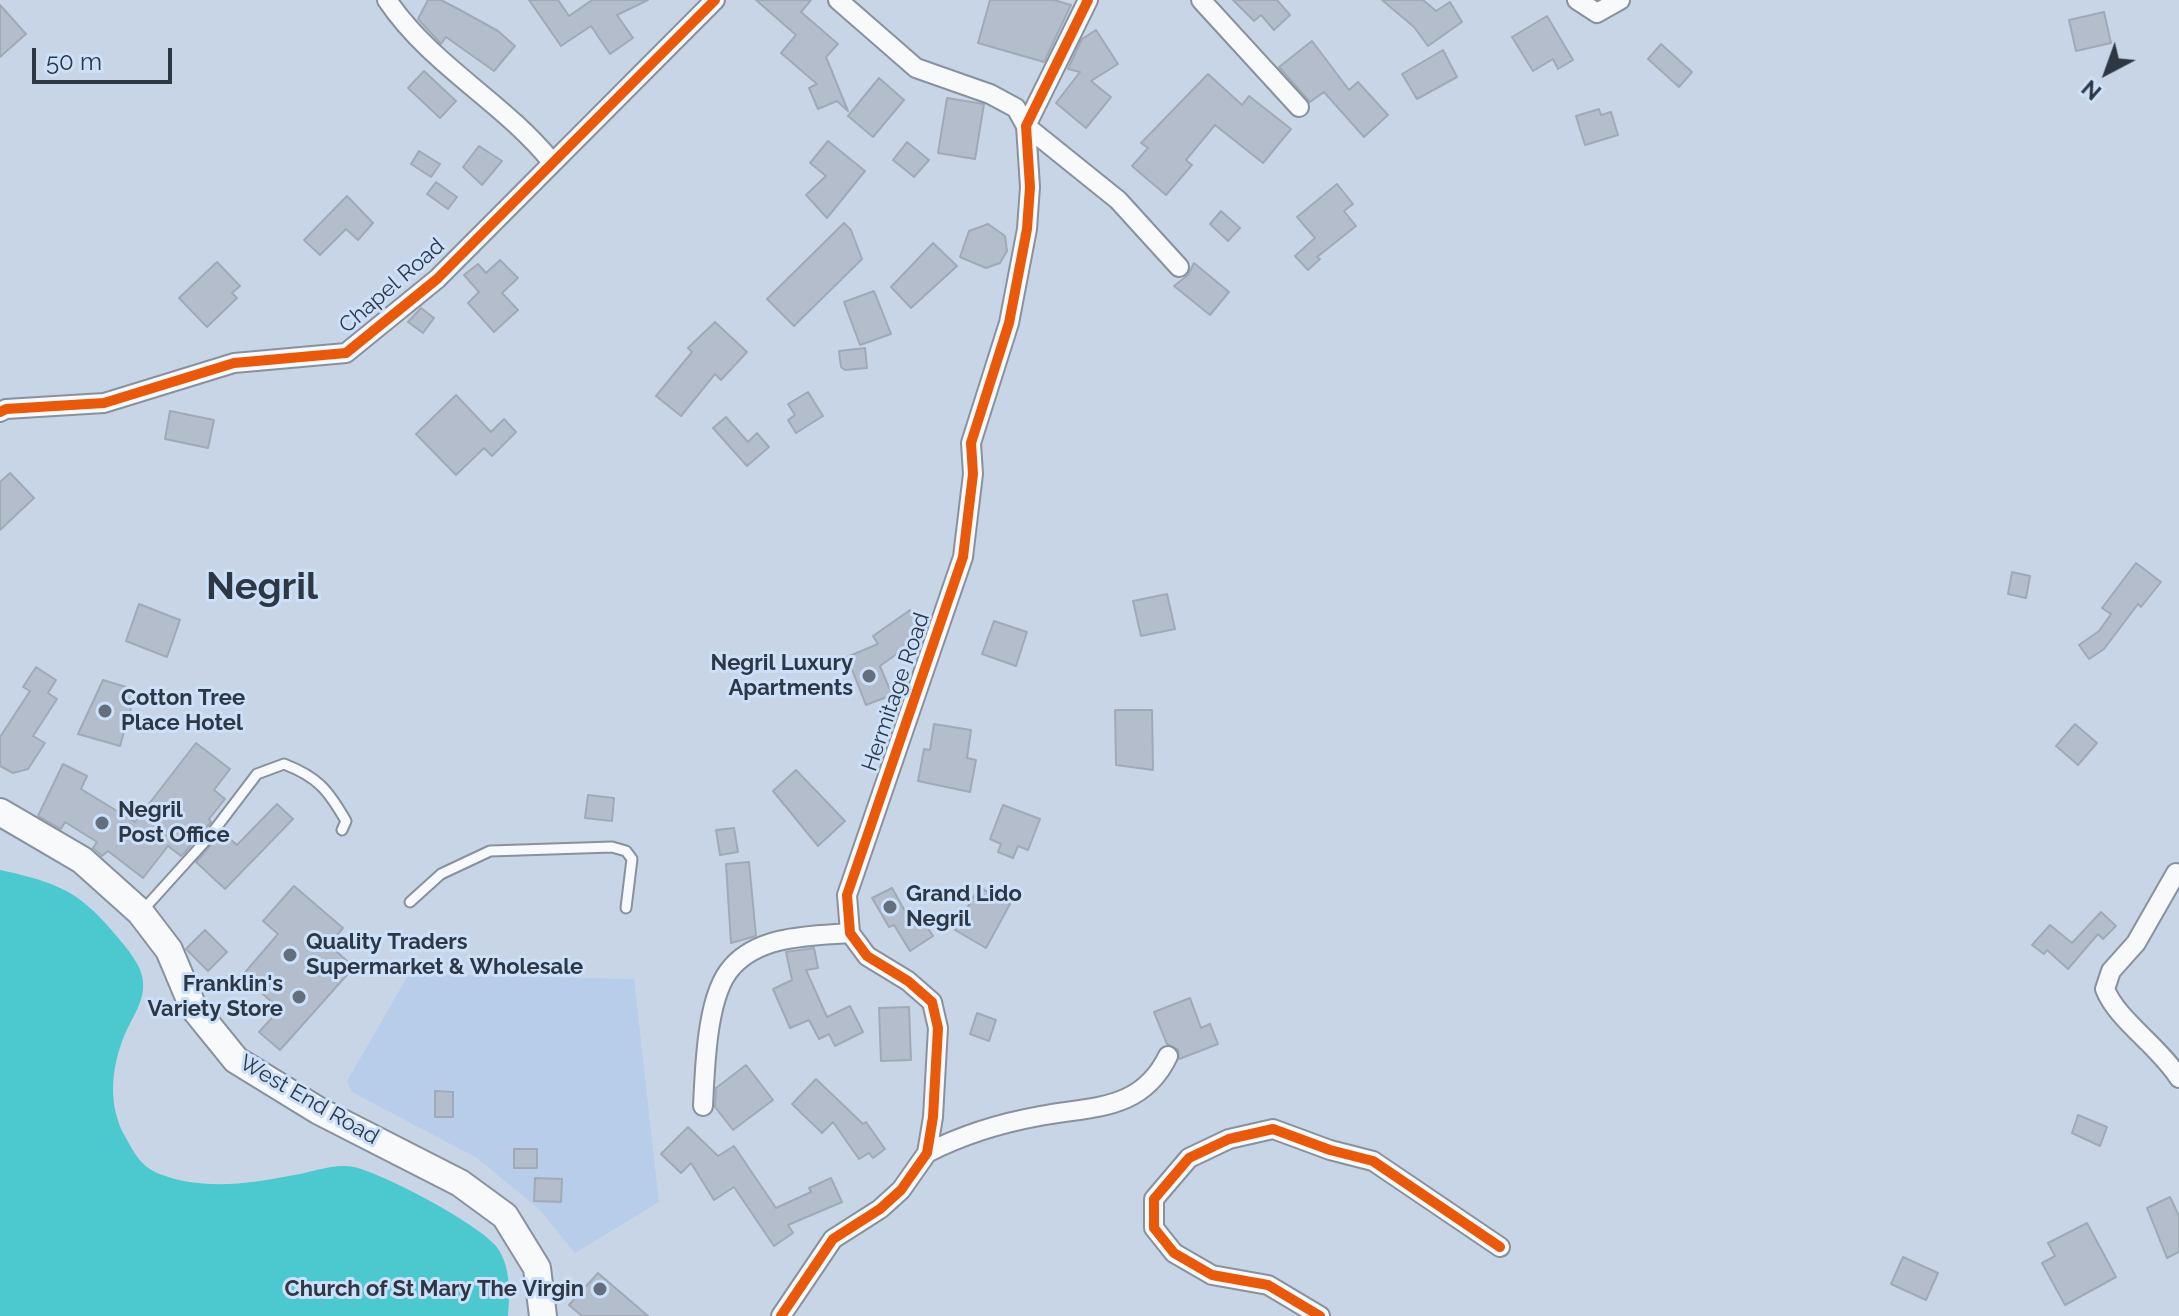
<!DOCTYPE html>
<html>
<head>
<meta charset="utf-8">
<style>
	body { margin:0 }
	#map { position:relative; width:2179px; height:1316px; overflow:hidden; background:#c8d5e6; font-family:Raleway,sans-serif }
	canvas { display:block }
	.north { position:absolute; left:2067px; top:32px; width:80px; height:80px; -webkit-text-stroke:6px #cce0fa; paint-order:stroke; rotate:221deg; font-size:22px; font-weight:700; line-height:32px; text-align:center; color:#2e3845 }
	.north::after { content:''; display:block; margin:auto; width:28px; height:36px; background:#2e3845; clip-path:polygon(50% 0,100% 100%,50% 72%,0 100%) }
	.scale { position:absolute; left:32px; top:48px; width:140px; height:36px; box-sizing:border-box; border:4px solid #2e3845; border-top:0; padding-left:10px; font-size:24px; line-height:28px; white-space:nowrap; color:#2e3845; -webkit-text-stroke:6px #cce0fa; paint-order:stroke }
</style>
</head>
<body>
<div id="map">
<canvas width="2179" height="1316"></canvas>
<div class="north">N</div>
<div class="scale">50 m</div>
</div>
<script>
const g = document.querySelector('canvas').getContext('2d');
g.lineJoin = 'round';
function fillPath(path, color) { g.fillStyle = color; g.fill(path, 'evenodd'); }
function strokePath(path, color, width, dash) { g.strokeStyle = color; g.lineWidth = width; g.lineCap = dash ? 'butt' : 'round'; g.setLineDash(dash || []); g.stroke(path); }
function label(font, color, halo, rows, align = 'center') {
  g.font = font + ' Raleway,sans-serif'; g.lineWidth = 6; g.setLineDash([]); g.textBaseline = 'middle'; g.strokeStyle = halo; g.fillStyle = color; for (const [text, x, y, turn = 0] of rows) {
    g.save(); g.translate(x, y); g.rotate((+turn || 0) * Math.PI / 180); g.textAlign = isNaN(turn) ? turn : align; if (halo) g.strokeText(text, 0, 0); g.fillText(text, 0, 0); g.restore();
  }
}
const built = new Path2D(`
	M409,974L634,979L659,1202L575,1253L540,1210L477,1158L352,1092L347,1081Z`);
const water = new Path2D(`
	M0,870C65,884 83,894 125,946C134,958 145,972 143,989C142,1005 131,1019 125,1034C111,1067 107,1106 126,1138C134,1153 141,1166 157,1173C201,1191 249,1184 294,1175C314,1172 334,1163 354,1167C384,1174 477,1223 496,1246C511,1265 510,1294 508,1316H0Z`);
const building = new Path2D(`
	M428,0H441L460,10L498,31L515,46L494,71L446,37L441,44L418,19Z
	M529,0H558L569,16L592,0H648L617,15L633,38L610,54L591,26L561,46Z
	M756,0H811L801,12L838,44L826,57L848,111L837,101L818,109L809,88L817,84L781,53L796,35Z
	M990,0H1054L1071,5L1044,62L978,43Z
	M1233,0H1277L1290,15L1274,30L1261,15L1254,21Z
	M1382,0H1423L1436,11L1450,2L1462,22L1428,46L1414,27Z
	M0,5L26,34L0,57Z
	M2104,12L2111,43L2076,51L2069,20Z
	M1547,16L1573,60L1558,69L1553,59L1533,71L1512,37Z
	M1096,30L1118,64L1091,81L1111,97L1086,128L1056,103L1080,72L1068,69L1082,39Z
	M1312,41L1349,90L1358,82L1388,115L1364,137L1324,92L1310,102L1279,67Z
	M1661,44L1692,72L1679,87L1648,59Z
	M1443,50L1457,77L1417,99L1402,74Z
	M424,71L456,101L440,118L408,88Z
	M1208,74L1242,105L1249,96L1291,129L1263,163L1215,125L1186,160L1192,165L1166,195L1132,166L1148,148L1141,143Z
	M879,78L904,100L873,137L848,116Z
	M947,98L984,104L975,159L938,153Z
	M1599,109L1601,115L1611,112L1618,135L1585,145L1576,116Z
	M828,141L865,171L827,218L806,195L826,176L810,163Z
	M907,142L929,160L914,177L893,160Z
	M479,146L502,161L482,185L463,167Z
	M419,151L440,164L431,177L411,164Z
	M436,182L457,197L448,209L427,194Z
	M1337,184L1353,204L1344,211L1356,226L1317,257L1320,259L1308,270L1295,256L1315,238L1297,217Z
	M347,196L373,223L358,240L346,229L320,255L304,240Z
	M1221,211L1240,228L1228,241L1210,224Z
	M844,223L851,230L862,259L794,326L767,299Z
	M988,224L1005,236L1007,251L1000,263L986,268L960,257L969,231Z
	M933,243L957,266L911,308L891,287Z
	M500,260L518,278L502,293L518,310L494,332L468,303L479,292L464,275L478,264L486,273Z
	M217,262L240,286L232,293L237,298L207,327L179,298Z
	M1194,263L1229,292L1210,315L1174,286L1188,275Z
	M874,291L891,334L860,345L844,302Z
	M421,308L434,318L423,333L408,322Z
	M715,322L747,352L721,380L715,374L681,416L656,396L692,352L688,348Z
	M865,348L867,368L845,370L841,367L839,351Z
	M808,392L823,416L796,433L788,420L795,415L788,404Z
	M456,395L491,432L504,419L516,432L492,456L484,448L456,475L416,434Z
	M170,411L214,420L208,448L165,439Z
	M726,417L748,442L757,433L769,447L747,466L713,428Z
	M10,473L34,498L0,530V482Z
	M2136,563L2161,582L2141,607L2138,604L2104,649L2089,659L2079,645L2099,631L2111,614L2102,608Z
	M2012,572L2030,576L2026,598L2008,594Z
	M1167,594L1175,629L1141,636L1133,601Z
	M139,604L180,620L167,657L126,641Z
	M910,610L924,634L880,666L892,695L866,705L847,657L878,644L873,636Z
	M994,621L1027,632L1016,666L982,654Z
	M36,667L56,680L48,693L57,699L33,736L45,743L28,769L13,773L0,766V737L30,691L23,687Z
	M103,680L136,690L120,746L78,734Z
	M1115,710H1152L1153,770L1116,765Z
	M934,724L971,730L967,758L976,760L970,792L918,781L924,749L930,750Z
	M2075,724L2097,743L2078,765L2056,746Z
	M196,743L230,769L214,790L225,799L209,819L211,822L185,852L181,856L168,846L143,878L108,851L102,856L93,848L97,842L65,822L61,829L38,816L63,764L87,776L81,789L135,822Z
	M796,770L845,821L818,846L773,791Z
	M588,795L614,798L612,821L585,818Z
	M277,804L293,819L225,889L196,862L222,832L237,845Z
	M1003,805L1040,819L1028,850L1018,846L1013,858L998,852L1001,844L990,839Z
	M734,828L738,852L720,855L716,830Z
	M749,862L756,936L731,943L726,864Z
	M294,886L343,928L329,945L354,967L280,1050L259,1032L280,1009L242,976L278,934L263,921Z
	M979,887L1010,904L986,948L955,930Z
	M892,888L910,920L919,915L933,936L910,951L894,925L889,927L872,898Z
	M2101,912L2116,926L2103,939L2098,934L2068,969L2047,950L2044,954L2032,945L2050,925L2072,943Z
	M205,930L227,952L208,971L186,949Z
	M814,948L818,968L806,970L827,1017L850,1006L863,1032L835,1046L829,1034L819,1039L809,1020L790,1028L773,989L792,980L786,952Z
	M1190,998L1201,1028L1210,1024L1218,1044L1179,1059L1178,1050L1167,1044L1154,1012Z
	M909,1007L911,1060L881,1061L879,1008Z
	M977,1013L996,1020L989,1041L970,1034Z
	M746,1065L773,1100L733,1130L715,1107L716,1088Z
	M816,1079L863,1124L866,1122L885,1149L873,1158L869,1153L859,1159L833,1122L822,1133L792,1104Z
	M435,1091L453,1092V1117H435Z
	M2078,1115L2107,1127L2100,1146L2072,1133Z
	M688,1127L718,1156L734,1146L776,1208L811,1192L809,1188L831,1178L842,1202L788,1225L793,1233L774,1246L734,1187L714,1200L691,1163L681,1173L661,1154Z
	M514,1149H537V1168H514Z
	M535,1178L562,1179L561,1202L534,1201Z
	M2170,1197L2179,1216V1252L2167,1258L2147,1208Z
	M2087,1223L2116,1277L2065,1305L2042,1263L2055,1256L2048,1243Z
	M1903,1257L1938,1273L1926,1300L1891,1284Z
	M598,1273L648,1316H582L569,1305Z`);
const lane = new Path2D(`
	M410,902L441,874L490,851L612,847L626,851L632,859L626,908
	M143,910L209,837L257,774L284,764C318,777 328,790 346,821L342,830`);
const street = new Path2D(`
	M387,0C431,65 502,101 551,161
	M838,0L916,68L990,94L1016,108L1026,126L1118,200L1179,267
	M1201,0L1299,107
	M1577,0L1597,13L1620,0
	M0,412L6,409L104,403L234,363L346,353L437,279L715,0
	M2176,873L2136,943L2111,971L2105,989C2117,1020 2159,1046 2179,1078
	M703,1106C705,1070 706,995 732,967C760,935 811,936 850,933
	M927,1153C962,1135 1001,1123 1040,1116C1091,1106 1141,1112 1168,1056
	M781,1316L833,1239L880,1209L901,1190L927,1153L933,1117L938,1028L932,1002L908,981L867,956L850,933L847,895L963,557L973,474L971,443L1009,323L1027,229L1030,187L1026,126L1088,0
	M1320,1316L1268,1285L1212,1275L1174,1253L1154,1228V1199L1189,1158L1229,1139L1273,1129L1330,1150L1373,1161L1500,1247`);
const secondary = new Path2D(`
	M0,812L82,860L140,912L169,950L193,1007L236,1060L319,1111L460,1183L505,1216L537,1268L543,1316`);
const cycleway = new Path2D(`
	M0,412L6,409L104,403L234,363L346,353L437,279L715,0
	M781,1316L833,1239L880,1209L901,1190L927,1153L933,1117L938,1028L932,1002L908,981L867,956L850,933L847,895L963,557L973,474L971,443L1009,323L1027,229L1030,187L1026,126L1088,0
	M1320,1316L1268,1285L1212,1275L1174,1253L1154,1228V1199L1189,1158L1229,1139L1273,1129L1330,1150L1373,1161L1500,1247`);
const markers = [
	[869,676,8,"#646f7d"],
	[105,711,8,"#646f7d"],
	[102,823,8,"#646f7d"],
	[890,907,8,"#646f7d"],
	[290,955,8,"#646f7d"],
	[299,997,8,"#646f7d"],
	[600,1289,8,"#646f7d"]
];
const streetNames = [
	["Chapel Road",392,286,-41],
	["Hermitage Road",896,692,-71],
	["West End Road",309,1100,30]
];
const poiNames = [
	["Negril Luxury",853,663,"right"],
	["Apartments",853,688,"right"],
	["Cotton Tree",121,698],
	["Place Hotel",121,723],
	["Negril",118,810],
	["Post Office",118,835],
	["Grand Lido",906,894],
	["Negril",906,919],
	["Quality Traders",306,942],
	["Supermarket & Wholesale",306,967],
	["Franklin's",283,984,"right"],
	["Variety Store",283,1009,"right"],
	["Church of St Mary The Virgin",584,1289,"right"]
];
const townNames = [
	["Negril",262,588]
];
fillPath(built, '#b8cdea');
fillPath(water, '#4bc9cf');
fillPath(building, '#b3bdcb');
strokePath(building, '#a0aab7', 2);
strokePath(lane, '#88919e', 13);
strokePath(street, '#88919e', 22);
strokePath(secondary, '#88919e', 30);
strokePath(lane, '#f7f9fb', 9);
strokePath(street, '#f7f9fb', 18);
strokePath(secondary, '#f7f9fb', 26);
strokePath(cycleway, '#e8590c', 10);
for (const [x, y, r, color] of markers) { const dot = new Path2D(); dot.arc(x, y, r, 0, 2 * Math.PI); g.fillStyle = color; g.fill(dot); strokePath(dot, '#cce0fa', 3); }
label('22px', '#2e3845', '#cce0fa', streetNames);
label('bold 22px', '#2e3845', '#cce0fa', poiNames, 'left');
label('bold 38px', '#2e3845', '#cce0fa', townNames);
</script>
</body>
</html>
